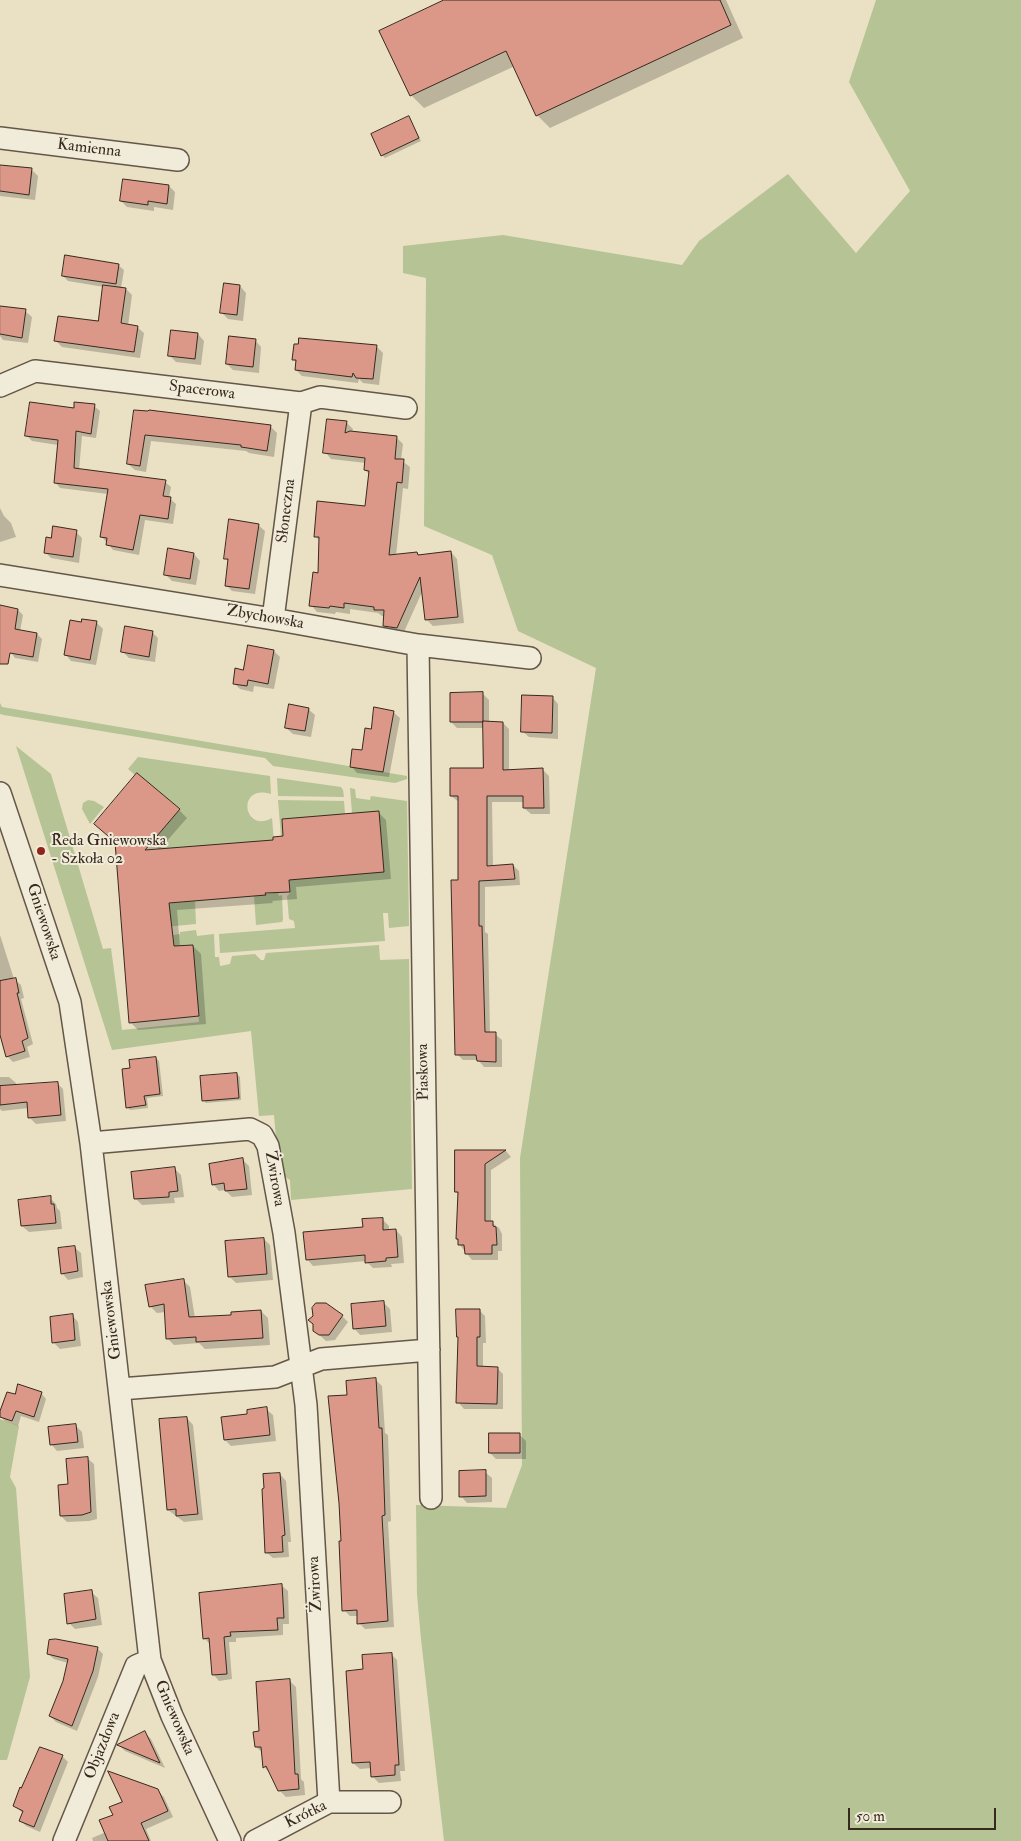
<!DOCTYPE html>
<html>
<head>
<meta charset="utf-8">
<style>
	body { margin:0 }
	#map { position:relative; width:1021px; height:1841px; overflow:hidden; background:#eae0c4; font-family:"IM FELL Double Pica",serif }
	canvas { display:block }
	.scale { position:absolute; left:848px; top:1808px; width:148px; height:22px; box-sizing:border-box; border:2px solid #37291e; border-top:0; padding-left:6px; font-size:15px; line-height:18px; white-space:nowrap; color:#37291e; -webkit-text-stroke:4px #f1ebd9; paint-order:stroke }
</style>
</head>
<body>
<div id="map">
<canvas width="1021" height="1841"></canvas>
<div class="scale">50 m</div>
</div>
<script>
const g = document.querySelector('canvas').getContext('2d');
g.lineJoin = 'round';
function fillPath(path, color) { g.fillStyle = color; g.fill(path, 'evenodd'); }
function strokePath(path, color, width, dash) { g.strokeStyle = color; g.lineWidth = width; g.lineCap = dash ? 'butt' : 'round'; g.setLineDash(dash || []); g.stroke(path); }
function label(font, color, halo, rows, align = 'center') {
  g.font = font + ' "IM FELL Double Pica",serif'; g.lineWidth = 4; g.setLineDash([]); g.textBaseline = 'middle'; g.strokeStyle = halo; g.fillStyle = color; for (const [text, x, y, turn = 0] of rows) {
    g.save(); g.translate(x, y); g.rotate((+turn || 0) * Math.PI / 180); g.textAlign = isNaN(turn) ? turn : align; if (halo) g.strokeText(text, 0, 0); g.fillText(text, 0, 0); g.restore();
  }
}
const green = new Path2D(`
	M876,0H1021V1841H444L421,1639L417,1594L416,1505L506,1508L522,1465L520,1158L596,668L518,631L492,555L424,526L426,278L403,273V246L503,235L682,265L699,241L788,174L856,253L910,191L849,82Z
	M0,703L2,707L407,776V779L395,783L273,766L265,758L4,715L0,714Z
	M16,746L51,774L103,949L111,948L122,1030L199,1022L193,945L174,946L173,935L180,934V932L196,930L197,936L214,934L215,957H219L220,966L230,964L232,956L255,954L261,960H264L266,953L379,945L380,960L409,959L412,1189L291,1200L290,1180L279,1173L274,1115L259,1116L251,1031L112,1050Z
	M138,757L270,776L271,794C236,783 243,834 272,818L274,842L158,849L157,836L180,809L137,773L135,775L128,769Z
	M277,778L341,787L343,790L344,797L278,796Z
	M350,788L355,789L356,798L370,800L371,796L407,801L409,926L389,928L388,913H383L385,941L220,953L219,934L295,928L294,921L289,919L287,896L290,893L289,880L381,832V823L352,813Z
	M88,800L94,801L104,807L90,824L82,809L83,803Z
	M278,800L344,801L345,814L282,819L283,837H281Z
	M278,892L279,896L282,895L283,920L282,922L256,925L254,896Z
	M195,901L196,924L164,927L162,904Z
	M0,1419L19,1426L10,1477L16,1488L30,1677L7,1760H0Z`);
const shadow = new Path2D(`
	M447,0H726L743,38L550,128L537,115L515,66L424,108L411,95Z
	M409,118L421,141L385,158L382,155Z
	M0,166L32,170L38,176L35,200L0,196Z
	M169,186L175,192L173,210L154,207V211L127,207L121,201Z
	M118,265L124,270L121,288L126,289L132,295L128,326L137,327L144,333L140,358L62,347L56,341L99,323L104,287L68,281L63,276Z
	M240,286L246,293L243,321L228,319L221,312Z
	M0,307L25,311L32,317L28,343L3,340L0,336Z
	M172,332L198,334L204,341L201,365L176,362L169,355Z
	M255,340L261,347L259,373L233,370L227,364Z
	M377,347L383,353L379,385L363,383L359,379L358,383L302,376L296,370L297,363L293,359Z
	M94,406L100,411L96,438L82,436L79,470L165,482L171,487L169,498L176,504L173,524L145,520L139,555L113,550L101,536L108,494L60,488L55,482L58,445L32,441L26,435L75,410Z
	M135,411L270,426L277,433L274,457L249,453L246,451L151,441L146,472L135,470L128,464Z
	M346,422L353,429L352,432L396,437L403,444L401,460L410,467L408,489L403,488L396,556L417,553L419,556L451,552L457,559L464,623L433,626L427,620L423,590L403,634L391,632L384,626L385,616H382L378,613L350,609V614L336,612L335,614L317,612L311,605L319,574L320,541L315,536L366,507L370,475L365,470L366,463L331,459L325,452Z
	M0,508L4,516L11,523L16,537L0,542Z
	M258,525L265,531L255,594L232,591L226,585L229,562L225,558Z
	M76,532L82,538L79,563L51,558L45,552L52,539Z
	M194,554L200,561L196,585L172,581L165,574Z
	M0,607L18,610L23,615L20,631L37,634L42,639L38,662L15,658L0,638Z
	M96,622L103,629L96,665L71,661L65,654L82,624Z
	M152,632L158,638L155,662L129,658L123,652Z
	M274,651L280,657L274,689L254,686L253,692L240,689L234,683L244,671Z
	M482,693L489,700V723H503L509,729V771L543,770L549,776L550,814H531L524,808V802H492L493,866L513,865L519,871L520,885L485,887V932L488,934L490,1034H495L502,1040V1067H484L478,1060H463L457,1054L460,881L459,802L451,796L484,769L485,728H457L451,722Z
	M552,697L558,704V739L529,737L522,731Z
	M308,709L315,715L311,737L293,734L286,728Z
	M393,712L400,718L389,777L357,773L351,766L363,752L372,730Z
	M179,810L187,818L159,850L275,841L378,812L386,820L391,879L296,887L297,899L272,901L273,903L177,910L180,947L193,946L201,954L206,1024L138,1030L130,1022L116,843Z
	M0,935L14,979L21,985L24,998L21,999L33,1044L27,1047L30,1057L13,1062L7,1056L0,1030Z
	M156,1058L159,1061L163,1096L147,1098L148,1108L130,1110L127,1107Z
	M237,1074L240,1077L241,1100L206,1103L204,1101Z
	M0,1077H9L16,1083V1086L57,1083L63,1089L66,1121L36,1124L29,1117V1108L2,1111L0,1109Z
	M506,1151L511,1157L491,1170V1222L499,1228L502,1234V1251H498V1260H472L459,1244L457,1239L459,1195L456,1192V1152Z
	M243,1160L249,1166L252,1195L232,1197L225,1190L219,1191L213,1184Z
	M175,1169L181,1175L184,1197L174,1198L175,1203L142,1205L135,1198Z
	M50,1198L56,1204L57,1208L60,1211L62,1229L29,1232L22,1226Z
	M382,1219L389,1226V1231L396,1230L402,1237L404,1263L391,1264L392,1267L373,1268L366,1261L313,1266L307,1259Z
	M264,1239L270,1245L273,1280L236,1283L229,1276Z
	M74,1247L81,1253L83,1277L68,1280L62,1273Z
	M183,1280L190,1287L195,1318L232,1316L261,1311L268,1318L270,1345L205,1349L199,1343L174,1345L167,1338L166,1312L157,1313L150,1306Z
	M383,1302L390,1309L392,1332L360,1335L354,1328Z
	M479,1310L485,1316L486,1343H483V1368H497L503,1374V1409H464L458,1402Z
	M72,1315L78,1322L81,1346L60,1349L54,1343Z
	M342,1316L348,1322L335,1340L326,1341L314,1330Z
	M376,1380L382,1386L385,1433L388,1435L391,1521L388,1522L394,1627L365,1629L359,1623L358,1616H350L344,1610L348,1396Z
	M41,1393L46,1399L39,1422L21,1416L18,1426L5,1421L0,1416L16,1396Z
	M266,1409L273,1415L276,1441L231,1446L225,1440L249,1415Z
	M187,1418L193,1425L203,1520L184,1522L168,1510Z
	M76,1426L82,1432L84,1448L57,1451L51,1444Z
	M520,1435L526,1441V1459H496L490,1453Z
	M87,1458L94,1464L97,1519L89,1521L67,1522L61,1516L69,1485Z
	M485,1472L492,1478V1502L467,1503L461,1496Z
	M280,1474L286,1481L291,1542H288L289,1557L273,1558L266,1552Z
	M281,1585L288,1591L289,1624H283V1635L236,1638V1642H229L232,1679L219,1681L213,1674L211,1645L204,1638Z
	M91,1592L98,1598L102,1625L75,1629L69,1623Z
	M97,1648L103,1654L98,1677L77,1731L56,1722L50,1716L65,1681L68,1663L54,1659L48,1654Z
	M391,1654L397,1660L405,1771H400L401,1781L379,1783L372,1776V1768L360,1769L353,1763L365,1670Z
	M289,1680L296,1687L301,1779L304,1782L305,1795L286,1797L279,1790L270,1773L264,1767L263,1753L256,1747L261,1732Z
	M145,1733L151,1739L165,1768L125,1751L119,1745Z
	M62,1756L68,1762L40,1832L26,1826L20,1820L23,1813L14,1806Z
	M157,1790L164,1797L173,1817L146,1829L151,1841H93L92,1838L106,1832L114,1815Z`);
const building = new Path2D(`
	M444,0H720L731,25L536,116L506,51L410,96L379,31Z
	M409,116L419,138L381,156L371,134Z
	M0,165L32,168L29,195L0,191Z
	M123,179L169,185L167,204L148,201V205L120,201Z
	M65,255L119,264L116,284L62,276Z
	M224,283L240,285L237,315L220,313Z
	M103,285L126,288L121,323L138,326L134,352L54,341L58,316L98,321Z
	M0,306L26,309L22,338L0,334Z
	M171,330L198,333L195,359L168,356Z
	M229,336L256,339L253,367L226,364Z
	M299,338L377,345L373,379L356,378L353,373L352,377L295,370L296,360H292L294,344H298Z
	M30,402L74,408V402L95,404L91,434L76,431L74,468L166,480L163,496L171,497L168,519L140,515L133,550L106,545L107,538L100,537L108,489L54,483L58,440L25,436Z
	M134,410L148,411L149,410L271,425L267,451L241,447V445L145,435L140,466L127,464Z
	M327,419L347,421L345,433L350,431L397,436L395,459H404L402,483L397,482L389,555L417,552L418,555L451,551L458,617L425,620L420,577L397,628L383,626L384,610H374V607L344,603V608L330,606L329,608L309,606L313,572L318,573L319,537H314L317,501L365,506L369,471L364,470L365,458L323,453Z
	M229,519L259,524L249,589L225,586L228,559H224Z
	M53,526L77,530L73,557L44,553L46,537L51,538Z
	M168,548L194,553L190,579L164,575Z
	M0,605L18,609L15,629L37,633L33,657L10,653L8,664H0Z
	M82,619L97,621L90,660L64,655L70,620L81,622Z
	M125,626L153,631L149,657L121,652Z
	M248,645L274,650L268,684L248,680L247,686L233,684L235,668L243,670Z
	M483,692V722H450V693Z
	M522,695L553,696L552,733L521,732Z
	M289,704L309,708L305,731L285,728Z
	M374,707L394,711L383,772L350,767L352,749L362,750L365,728L371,729Z
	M483,721L503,722V770L543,768L544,808H523V796H487V866L513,864L515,879L479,881V926H482L485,1032H496V1062L477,1061L476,1055H455L451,880H458V796H450V768H483Z
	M137,773L180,809L145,850L273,840V837L283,836L282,819L379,811L384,872L289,880L290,892L265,893L266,895L169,903L174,946L193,945L199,1016L129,1023L115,842L94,824Z
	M16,978L19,993H17L28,1038L22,1041L25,1051L6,1057L0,1035V981Z
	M156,1057L160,1094L144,1096L146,1105L126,1108L122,1069L130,1068L129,1060Z
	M237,1073L239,1098L202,1101L200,1076Z
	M58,1082L61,1115L28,1118L27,1102L0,1105V1086Z
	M455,1150H506L485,1164V1221H493V1226L496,1227L497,1245H492V1254H465L464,1245H458V1239H456L458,1192H455Z
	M243,1158L247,1189L225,1191L224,1183L212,1185L209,1164Z
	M175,1167L178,1191L169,1192V1197L134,1199L131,1172Z
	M51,1196V1204H54L56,1223L21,1226L18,1200Z
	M383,1218V1230L396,1229L398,1257L386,1258V1261L365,1263V1255L306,1260L303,1232L363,1227L362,1219Z
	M264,1238L267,1274L228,1277L225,1241Z
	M75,1246L78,1271L61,1274L58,1248Z
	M184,1279L189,1317L231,1315V1312L261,1310L263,1338L196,1342V1337L166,1339L164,1304L149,1307L145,1285Z
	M384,1301L386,1326L353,1329L351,1304Z
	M316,1303H326L343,1315L329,1335H319L313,1331V1324L308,1320L313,1316L312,1308Z
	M456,1309H480V1337H477V1366L498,1367L497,1404L456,1403L458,1337H457Z
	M73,1314L75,1340L52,1343L50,1317Z
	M376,1378L379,1428H382L385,1515L382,1516L388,1621L357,1624V1610L342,1611L339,1541H341L339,1503L328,1396L347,1395L346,1381Z
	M18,1384L42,1392L34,1417L16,1411L12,1421L0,1417V1411L7,1392L15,1394Z
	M267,1407L270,1435L224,1440L221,1417L247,1414V1410Z
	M187,1417L198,1514L176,1516V1509L167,1510L159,1419Z
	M76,1424L78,1442L50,1445L48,1427Z
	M489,1433H520V1453H489Z
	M88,1457L91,1512L82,1515L60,1516L58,1485L68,1484L66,1459Z
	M486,1470V1496L459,1497V1471Z
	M280,1473L285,1535L282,1536L283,1552L265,1553L262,1489L264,1488L263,1474Z
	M282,1584L284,1618H277L278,1630L230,1632L231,1636L224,1637L227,1674L212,1675L209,1638L203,1639L199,1593Z
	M92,1590L96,1619L67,1624L64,1594Z
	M56,1639L98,1647L93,1671L72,1726L49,1716L63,1681L68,1659L47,1654L49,1640Z
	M392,1653L399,1765H395V1775L371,1777L370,1762L352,1763L346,1671L363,1669L362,1655Z
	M290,1679L295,1774H298L299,1789L278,1791L266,1766L263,1768L261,1747H255L253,1732L259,1731L256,1682Z
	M145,1731L160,1763L117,1745Z
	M40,1747L63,1755L34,1827L19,1821L23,1811L13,1806L20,1787L21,1788Z
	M108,1771L158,1789L168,1811L141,1823L149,1841H108L99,1820L113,1815L109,1807L122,1802Z`);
const minor = new Path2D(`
	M0,138L178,160
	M0,386L35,371L301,403L320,397L406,408
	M0,575L273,619L418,645L530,658
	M273,619L301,403
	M418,645L431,1498
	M0,793L70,1002L91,1143L150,1660L172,1716L230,1841
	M91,1143L250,1129L262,1135L268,1146L284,1233L306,1405L329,1802
	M120,1389L275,1377L321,1359L429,1350
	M64,1841L136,1666L150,1660
	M255,1841L329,1802H390`);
const markers = [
	[41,851,5,"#8f2418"]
];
const streetNames = [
	["Kamienna",89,149,7],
	["Spacerowa",202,391,7],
	["Słoneczna",287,511,-83],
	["Zbychowska",265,618,10],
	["Gniewowska",43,922,72],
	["Piaskowa",424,1072,-91],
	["Żwirowa",274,1179,80],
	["Gniewowska",112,1320,-97],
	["Żwirowa",316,1584,-93],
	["Gniewowska",174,1718,67],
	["Objazdowa",103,1746,-68],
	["Krótka",306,1815,-26]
];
const poiNames = [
	["Reda Gniewowska",51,842],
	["- Szkoła 02",51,860]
];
fillPath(green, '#b5c395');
fillPath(shadow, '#0003');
fillPath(building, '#db9889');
strokePath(building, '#37291e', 1);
strokePath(minor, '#645748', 24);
strokePath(minor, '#f1ebd9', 21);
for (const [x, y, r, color] of markers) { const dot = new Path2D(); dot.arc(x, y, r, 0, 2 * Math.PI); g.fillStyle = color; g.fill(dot); strokePath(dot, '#f1ebd9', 2); }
label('16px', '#37291e', '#f1ebd9', streetNames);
label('16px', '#37291e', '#f1ebd9', poiNames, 'left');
</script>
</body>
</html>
